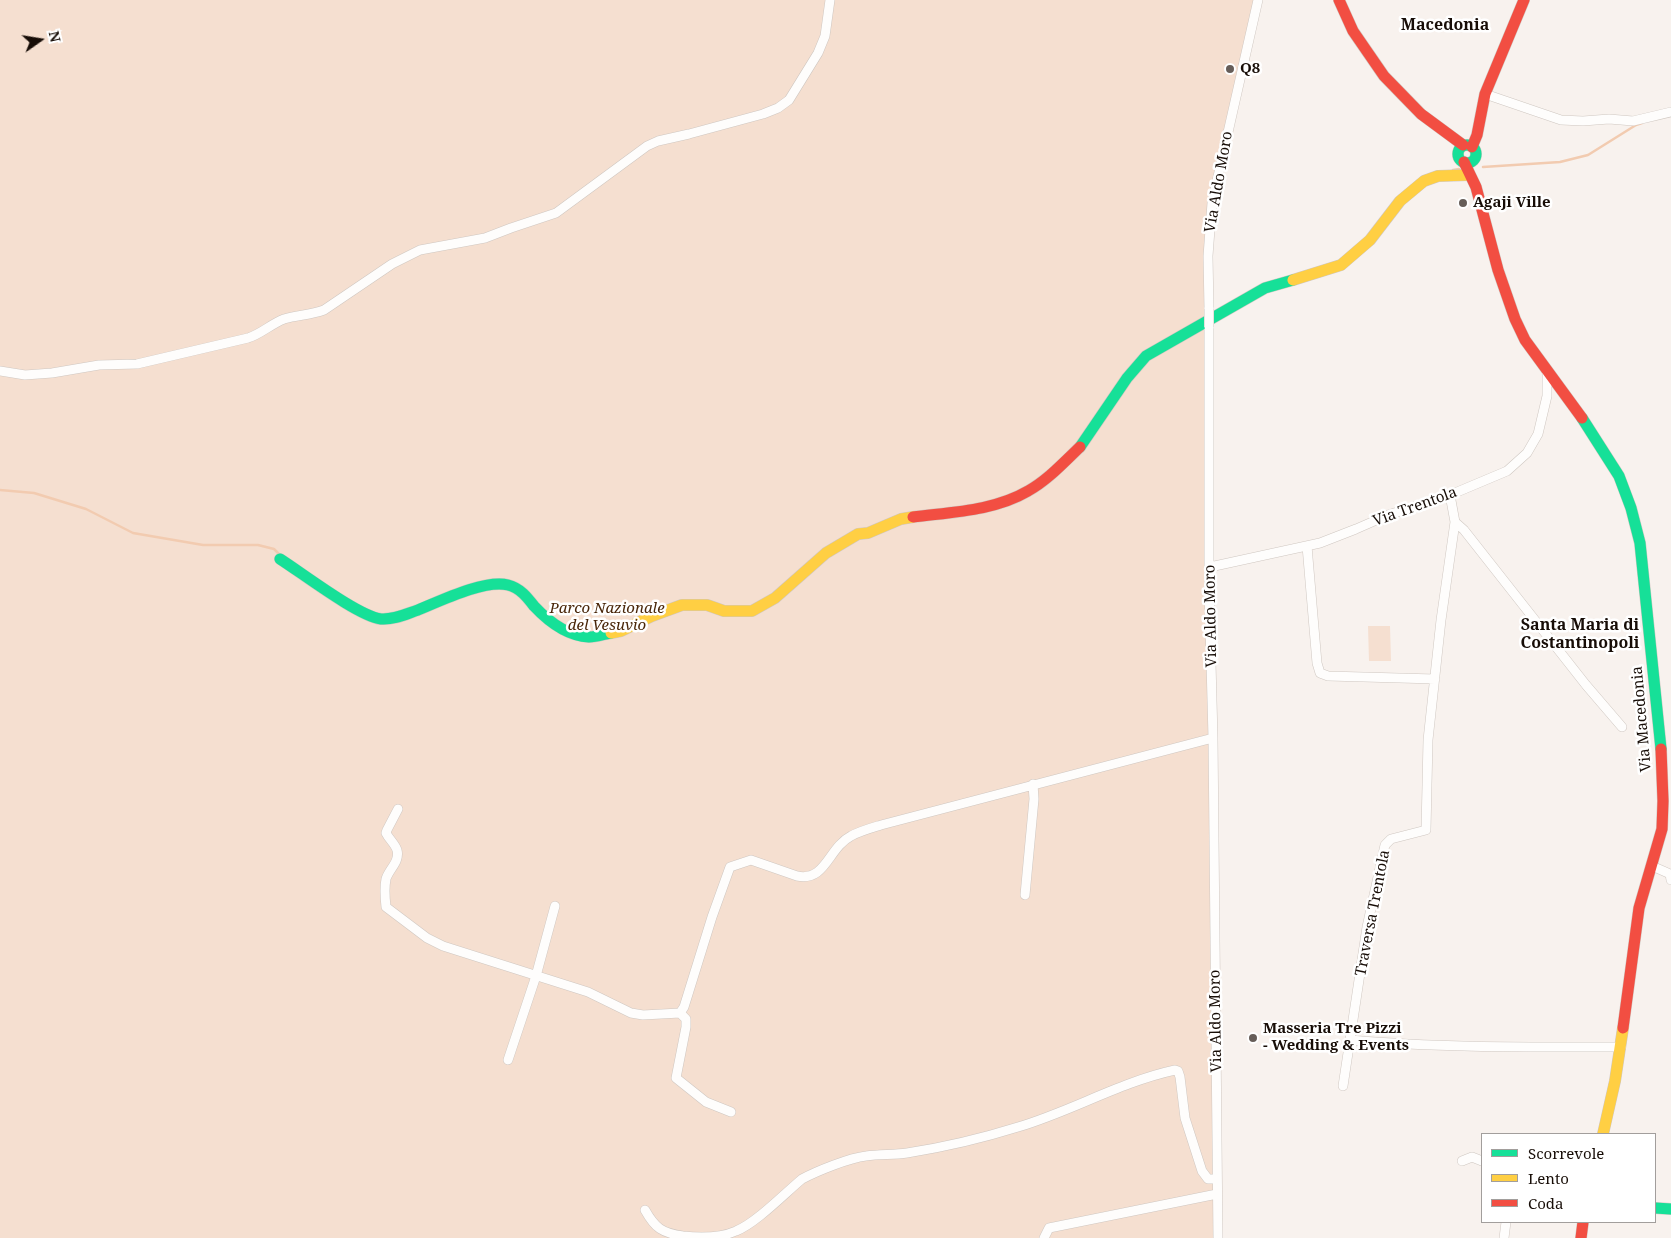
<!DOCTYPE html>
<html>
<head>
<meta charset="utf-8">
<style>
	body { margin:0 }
	#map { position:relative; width:1671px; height:1238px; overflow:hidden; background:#f8f2ee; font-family:"Noto Serif",serif }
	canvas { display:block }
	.legend { position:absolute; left:1481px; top:1133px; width:175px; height:90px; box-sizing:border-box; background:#fff; border:1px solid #a29e9c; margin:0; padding:6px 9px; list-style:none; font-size:15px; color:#170d07 }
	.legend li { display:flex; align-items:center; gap:10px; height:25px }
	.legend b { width:25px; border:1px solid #a29e9c }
	.north { position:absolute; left:15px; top:15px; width:50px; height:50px; -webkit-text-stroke:4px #fff; paint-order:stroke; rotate:77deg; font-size:14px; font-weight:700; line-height:20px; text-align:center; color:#170d07 }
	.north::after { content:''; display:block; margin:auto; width:18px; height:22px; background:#170d07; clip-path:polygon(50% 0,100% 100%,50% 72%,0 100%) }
</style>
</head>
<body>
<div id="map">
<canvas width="1671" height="1238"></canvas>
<ul class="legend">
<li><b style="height:6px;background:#16e098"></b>Scorrevole</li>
<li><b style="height:6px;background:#ffcf43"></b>Lento</li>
<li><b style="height:6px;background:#f24e42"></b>Coda</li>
</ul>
<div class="north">N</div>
</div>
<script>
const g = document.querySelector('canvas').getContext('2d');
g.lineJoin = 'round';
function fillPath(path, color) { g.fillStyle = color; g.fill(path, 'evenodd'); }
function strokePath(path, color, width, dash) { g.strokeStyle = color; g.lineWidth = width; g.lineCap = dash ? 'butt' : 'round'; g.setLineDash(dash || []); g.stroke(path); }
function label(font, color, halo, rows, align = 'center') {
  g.font = font + ' "Noto Serif",serif'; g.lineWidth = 5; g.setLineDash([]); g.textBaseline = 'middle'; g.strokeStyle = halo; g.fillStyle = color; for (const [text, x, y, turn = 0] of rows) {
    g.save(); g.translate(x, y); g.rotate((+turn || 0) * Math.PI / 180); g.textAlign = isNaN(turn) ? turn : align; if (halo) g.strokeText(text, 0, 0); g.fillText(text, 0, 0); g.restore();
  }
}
const green = new Path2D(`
	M0,0H1261L1216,200L1211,278L1220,1238H0Z
	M1368,626H1390L1391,661H1369Z`);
const stream = new Path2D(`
	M1483,167L1560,162L1588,155L1636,125L1642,123
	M1453,170L1459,169
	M0,490L34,493L86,509L133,533L203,545H258L274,549L279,554`);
const street = new Path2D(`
	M1485,94L1561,120L1583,121L1609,119L1633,121L1671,112
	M1209,309L1208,256L1212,203L1258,0
	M1209,327V587L1213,738L1218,1238
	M0,371L25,375L52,373L99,365L137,364L248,338C261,334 271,324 284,319C297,315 311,315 324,310L392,264L420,250L485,238L511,228L556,213L647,146L658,141L689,134L763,114L778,108L789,100L818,53L825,36L830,0
	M1455,522L1464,530L1586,685L1622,727
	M1307,546L1317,663L1320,673L1328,676L1435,679
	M1210,567L1320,543L1356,529L1388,515L1450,495L1507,471L1527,453L1538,434L1547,396V370
	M398,809L387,830L386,833C389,839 395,844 397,850C400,862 389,869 386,879C384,889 385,898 386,907L427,938L443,946L588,992L631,1013L643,1015L680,1013
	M1652,866L1670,874L1671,880
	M1025,895L1034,799L1033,784
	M1351,1040C1440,1048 1531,1047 1621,1047
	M508,1060L536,976L555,906
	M1343,1086L1367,927L1385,845L1391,839L1426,830L1428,740L1441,620L1455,522L1450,495
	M731,1112L706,1102L676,1078L686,1027V1019L680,1013L684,1007L712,917L730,867L751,860L797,876C826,882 828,848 851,836C860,831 871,828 881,825L1213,738
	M1462,1161L1472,1157L1482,1161
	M645,1210C655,1228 662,1233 683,1236C701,1238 720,1238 736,1231C756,1223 784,1194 802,1179C817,1171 849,1158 866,1156C880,1154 894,1155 907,1153C945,1147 983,1138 1018,1127C1072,1111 1120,1082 1175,1070L1178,1071L1180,1077L1185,1118L1202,1171L1208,1179H1217
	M1044,1238L1049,1228L1217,1194
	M1504,1238L1506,1222`);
const fast = new Path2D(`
	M1458 154a9 9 0 1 1 18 0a9 9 0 1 1-18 0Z
	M1582,418L1619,476L1631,508L1640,543L1661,749
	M1080,447L1127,378L1146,356L1265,288L1293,280
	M280,559C302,573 358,616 381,619C394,620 406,614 418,610C440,601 485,579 508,585C520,588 527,597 534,606C548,621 568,636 589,637C596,637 605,634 611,633
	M1655,1208L1671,1209`);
const slow = new Path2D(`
	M1293,280L1341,265L1370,240L1400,201L1424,181L1438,176L1469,175
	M611,633L621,631L652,616L682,605H707L724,611H752L775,598L826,553L858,534L868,533L901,519L913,517
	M1603,1134L1615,1081L1623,1028`);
const jam = new Path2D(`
	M1339,0L1353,31L1384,76L1421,114L1463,145
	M1472,147L1477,135L1485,94L1524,0
	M1464,162L1476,187L1498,270L1515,319L1525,340L1582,418
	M913,517C951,512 994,511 1028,491C1048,480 1064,462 1080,447
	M1623,1028L1639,908L1662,829L1663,801L1661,749
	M1581,1238L1583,1222`);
const streetBridge = new Path2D(`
	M1209,309V327`);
const markers = [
	[1230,69,5,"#665d58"],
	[1463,203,5,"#665d58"],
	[1253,1038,5,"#665d58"]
];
const poiNames = [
	["Q8",1240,69],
	["Agaji Ville",1473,203],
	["Masseria Tre Pizzi",1263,1029],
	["- Wedding & Events",1263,1046]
];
const streetNames = [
	["Via Aldo Moro",1219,182,-80],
	["Via Trentola",1415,507,-20],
	["Via Aldo Moro",1211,616,-91],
	["Via Macedonia",1642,719,-95],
	["Traversa Trentola",1373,913,-79],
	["Via Aldo Moro",1216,1021,-91]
];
const parkNames = [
	["Parco Nazionale",607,609],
	["del Vesuvio",607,626]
];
const neighbourhoodNames = [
	["Macedonia",1445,25],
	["Santa Maria di",1580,625],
	["Costantinopoli",1580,643]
];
fillPath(green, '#f5dfd0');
strokePath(stream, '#f2cbb0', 2.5);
strokePath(street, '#cfc7c1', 10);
strokePath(fast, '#cfc7c1', 12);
strokePath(slow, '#cfc7c1', 12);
strokePath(jam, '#cfc7c1', 12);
strokePath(street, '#fefdfc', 9);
strokePath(fast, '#16e098', 11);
strokePath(slow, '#ffcf43', 11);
strokePath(jam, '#f24e42', 11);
strokePath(streetBridge, '#cfc7c1', 10, []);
strokePath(streetBridge, '#fefdfc', 9);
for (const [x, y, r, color] of markers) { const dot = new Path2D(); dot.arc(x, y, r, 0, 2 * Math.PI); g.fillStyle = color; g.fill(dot); strokePath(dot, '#fff', 2); }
label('bold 15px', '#170d07', '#fff', poiNames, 'left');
label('15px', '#170d07', '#fff', streetNames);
label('italic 15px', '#492609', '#fff', parkNames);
label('bold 16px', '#170d07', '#fff', neighbourhoodNames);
</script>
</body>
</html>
